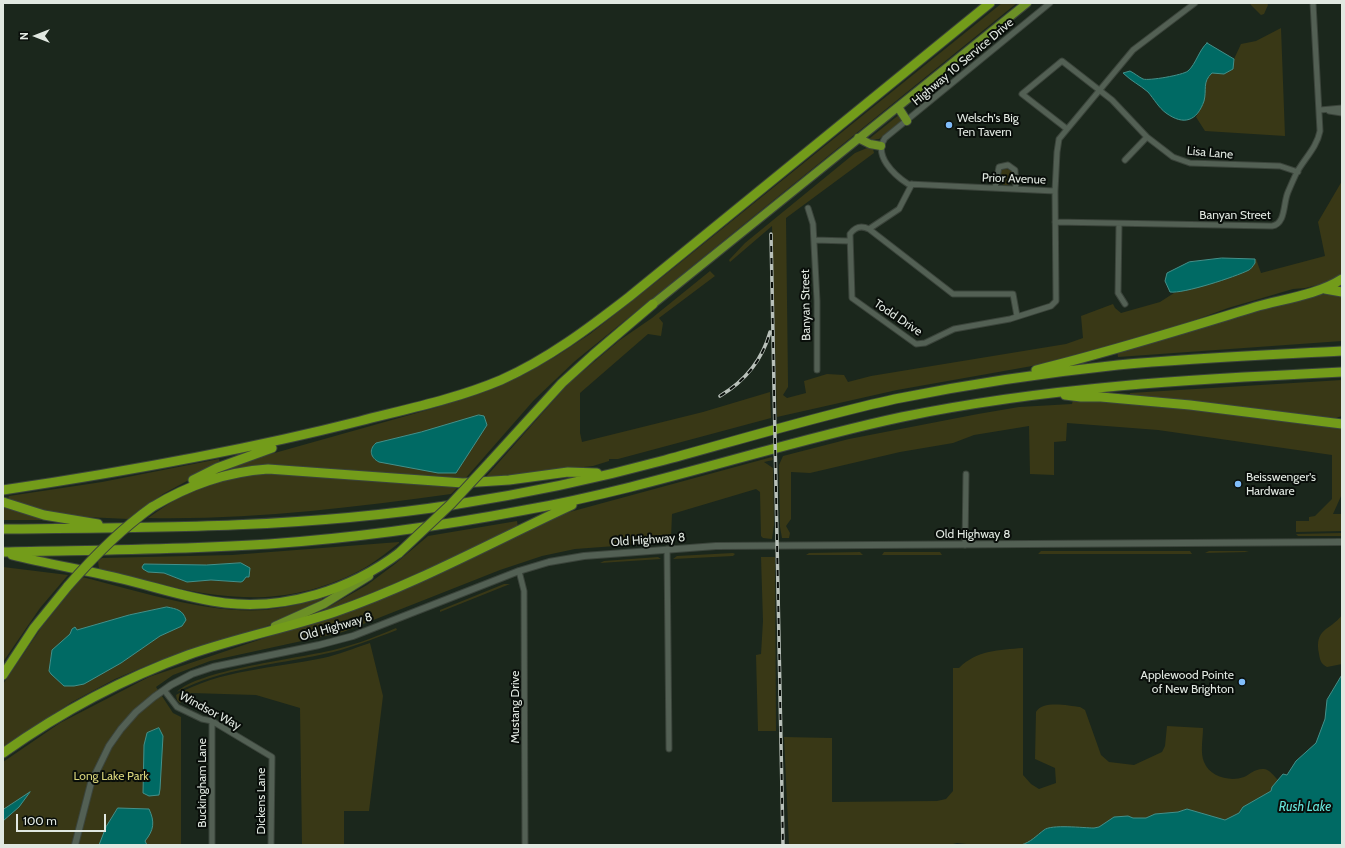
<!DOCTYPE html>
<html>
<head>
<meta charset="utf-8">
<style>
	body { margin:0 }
	#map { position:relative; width:1345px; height:848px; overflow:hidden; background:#1b271c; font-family:Cabin,sans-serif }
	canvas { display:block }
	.frame { position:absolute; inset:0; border:4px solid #e1e8e1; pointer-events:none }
	.north { position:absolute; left:16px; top:16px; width:40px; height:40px; -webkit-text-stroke:3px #090e0a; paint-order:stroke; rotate:270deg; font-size:11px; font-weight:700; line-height:16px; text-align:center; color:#e1e8e1 }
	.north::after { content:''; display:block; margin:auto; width:14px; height:18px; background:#e1e8e1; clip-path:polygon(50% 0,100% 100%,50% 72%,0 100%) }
	.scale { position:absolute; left:16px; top:814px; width:90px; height:18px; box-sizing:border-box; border:2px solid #e1e8e1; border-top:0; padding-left:5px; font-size:12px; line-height:14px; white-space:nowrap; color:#e1e8e1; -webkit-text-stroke:3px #090e0a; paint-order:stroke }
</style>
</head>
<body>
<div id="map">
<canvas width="1345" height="848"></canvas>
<div class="frame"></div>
<div class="north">N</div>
<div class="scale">100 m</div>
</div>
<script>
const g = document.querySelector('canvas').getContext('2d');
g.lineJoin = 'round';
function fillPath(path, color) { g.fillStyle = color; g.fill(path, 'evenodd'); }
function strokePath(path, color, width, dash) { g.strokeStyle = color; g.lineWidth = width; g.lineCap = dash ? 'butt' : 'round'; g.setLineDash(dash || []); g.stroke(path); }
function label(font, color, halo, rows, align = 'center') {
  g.font = font + ' Cabin,sans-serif'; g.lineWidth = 4; g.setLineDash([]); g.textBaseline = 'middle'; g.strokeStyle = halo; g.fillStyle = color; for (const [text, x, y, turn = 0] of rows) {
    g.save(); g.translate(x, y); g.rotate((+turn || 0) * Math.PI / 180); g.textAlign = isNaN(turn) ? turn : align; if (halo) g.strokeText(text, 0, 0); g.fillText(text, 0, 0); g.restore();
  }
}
const green = new Path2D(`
	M1002,3H1017L575,361L534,400L464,480L226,472L225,468L239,463L438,407L491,389L523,375L555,357L590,334L660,279ZM486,425L460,467L371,455L372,448L376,443L421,432Z
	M1250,3H1267L1268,5L1264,14L1261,15L1251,5Z
	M1281,28L1285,136L1205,131L1196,117C1199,111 1203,105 1204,99C1206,89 1203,81 1212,73L1224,74L1233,69L1234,59L1241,44L1256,41Z
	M900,114L902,119L901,123L879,139L871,140L870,138Z
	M867,148L873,149L874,153L786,218L788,383V387L783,395L787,398L806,393L804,381L827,374L844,375L848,382L871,376L1066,344L1083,338L1081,316L1113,304L1115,308L1121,313L1160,302L1174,293L1250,270L1255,263V259H1256L1261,273L1325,256L1318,222L1342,181V274L1326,283L1305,288L1293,289L1228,308L1160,333L1049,363L897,390L777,417L772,226L730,262L729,260L745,243L855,153Z
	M998 177a8 8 0 1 1 16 0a8 8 0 1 1-16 0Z
	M710,271L715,276L659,318L663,323L661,336L648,334L580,393V433L582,442L703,412L770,392L771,418L618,459H609V461L593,466L485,478L569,383L620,340L652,318Z
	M1319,293L1320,295L1332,293L1342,296V341L1118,357L1117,351Z
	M1342,380V416L1336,418L1129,396L1130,393Z
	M1073,400H1097L1233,413L1342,428V494L1333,514H1342V531L1296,532V521H1309V517L1315,516L1332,499V455L1158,430L1067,423L1066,441L1054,442V475L1030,474L1029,426L974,435L953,443L900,452L810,473L791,472V519L786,526L790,533L789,538H782L780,527L779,465L783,456L849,439L978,414L1019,407L1072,404Z
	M772,457L773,460L764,462L773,468L774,525L772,539L763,538L761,536L760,492L756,489L672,514L671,538L669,542L575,549L542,556L500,570L343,632L210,661L173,675L156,687L173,713L181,717V845H3V762L60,723L149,677L309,623L566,513Z
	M219,459L220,463L163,494L129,519L63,516L7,500L9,496L102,482Z
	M266,472L460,485L451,494C350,508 250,520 148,518L177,498L223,478Z
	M3,504L49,520H3Z
	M517,521L518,527C453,558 388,592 318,613L367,585L395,564L428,536Z
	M1342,533V536H1298L1296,534Z
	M399,542V543C386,553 374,563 359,571C267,618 193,592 99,569L98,561L102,558L232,555ZM241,563L249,577L244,578L242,582L211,580L187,582L164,573L145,571L144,564L206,565Z
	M1041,551H1190L1192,554H1038Z
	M1209,551H1245L1249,552L1205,553Z
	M860,552L863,555H806L809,553Z
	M884,552H940L942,555H882Z
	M733,553L735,554L733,556L673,559L677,556Z
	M658,557L661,559L600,563L604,561Z
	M761,557H775L776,731H758L756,655L761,654L763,621Z
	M3,567L68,575L40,608L3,662Z
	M82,577C140,591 205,614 265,610C285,608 303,603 322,598L323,602L267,626L155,662L115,679L72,702L3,748V684L41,628ZM167,607L182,626L160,636L121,663L64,686C48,672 48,670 52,650L77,630L129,615Z
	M504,584H510L440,612V610Z
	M1342,615V664L1327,667C1321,664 1320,660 1319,654C1314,628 1330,631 1342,615Z
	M396,628L397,630C373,639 349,649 324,654C276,665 221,668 177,692C197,671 292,659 324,652C349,647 373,638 396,628Z
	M370,643L383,696L369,811H344V845H302L300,708L256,695L191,693L180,703L177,700L176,695C219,670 275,668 323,658C338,655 354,648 370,643Z
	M1023,648V775L1031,784L1039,789L1056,783L1055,768L1035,759L1036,712C1043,700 1068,706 1080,707L1085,710L1101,755L1109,762L1134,765L1162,752L1165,746L1167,726L1203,728C1203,738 1200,753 1204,762C1210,777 1230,782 1244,777C1250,774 1256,768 1264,769C1270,770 1274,776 1278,780L1271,791L1243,807L1239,813L1225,820L1187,809L1178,812L1155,814L1146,818H1133L1128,816L1114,817L1099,827L1094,828L1054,827L1044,830L1029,843L1021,845H975L957,843L949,845H789L784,737L832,738V802L937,801L946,799L953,791V668H959C977,650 999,650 1023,648Z`);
const water = new Path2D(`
	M1207,43L1234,59L1233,69L1224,74L1212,73C1202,82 1207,90 1204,101C1197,121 1184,126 1166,113C1159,108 1154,99 1148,92C1140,85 1131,81 1123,73L1130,71C1134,73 1139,77 1143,79C1149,81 1183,75 1188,71C1196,64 1199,50 1207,43Z
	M1222,258L1255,259V263C1253,266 1251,269 1249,270C1235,277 1183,294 1170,292L1165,281L1167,273L1189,262Z
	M479,415L484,416L487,425L456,473H438L379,462C371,458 368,450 376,443L421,432Z
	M241,563L250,568L249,577H246L243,581L241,582L211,580L187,582L164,573L148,572L143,569L142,567L144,564L206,565Z
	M167,607C177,609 183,610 186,620L182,626L160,636L121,663L84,684L74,686H64L51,674L49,671L52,650L70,634L72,629L75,627L77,630L129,615Z
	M1342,675V845H1021C1031,842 1036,836 1044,830C1051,824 1084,828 1094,828L1099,827L1114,817L1128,816L1133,818H1146L1155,814L1178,812L1187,809L1225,820L1239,813L1243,807L1271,791L1272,787L1283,774L1287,775L1296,761L1316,743L1325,719L1327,700Z
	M159,728L163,736L160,789L159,795L149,796L143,793L144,745L147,733Z
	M30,792L19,807L3,821V810Z
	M118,808L149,809C155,822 154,830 145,841L147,845H99L106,827Z`);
const minor = new Path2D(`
	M1050,3L885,138C873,155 894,175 908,184L1055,191
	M1320,110L1342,108
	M1329,111L1342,113
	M1067,129L1022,94L1062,61L1112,100L1147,137L1173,157L1190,163L1280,166L1298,172
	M1125,160L1147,137
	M995,188L999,167L1008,165L1015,170L1016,189
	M808,208L813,224L817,301V370
	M1055,222L1272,226C1286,224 1283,203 1288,192C1291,185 1294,178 1297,172C1305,158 1317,147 1320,131L1313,3
	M1119,224L1118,293L1125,304
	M869,229L899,209L912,184
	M814,240L849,241
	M1017,316L1013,294H953L869,229C861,225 855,227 850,234L852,298L916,344L925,343L954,329L1010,319L1051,306L1056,301V297L1055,191L1057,152L1059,139L1133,50L1195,3
	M965,545L966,474
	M667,549L669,749
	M519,571L524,591L525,845
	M164,690L177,707L202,719L212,721L272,757L271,845
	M212,845V721`);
const tertiary = new Path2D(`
	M75,845L91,783L109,746L121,729L136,712L154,697L171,685L192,674L213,667L319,645L353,636L519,571L549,562L584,556L716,546L1342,542`);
const trunk = new Path2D(`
	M898,107L907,121
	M858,138L870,144L881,146
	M653,304L1027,3
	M275,626L324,604L369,576`);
const motorway = new Path2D(`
	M1325,289L1342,292
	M1036,370C1110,352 1183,329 1255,307C1283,299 1317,295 1342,279
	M1065,395L1081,397H1101L1190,405L1342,424
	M490,462L562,383L593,355L653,304
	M193,480L217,468L272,448
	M3,490C123,472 242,451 360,421C407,409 456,399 501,380C548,359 589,328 629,297L990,3
	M3,502L44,515L98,524
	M152,507C189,485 225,472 268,469L463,483L509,480L568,472L597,473
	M3,529C153,528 303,528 452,505C523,494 595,479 665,460C742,439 818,416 895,399C969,384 1043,373 1118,365C1192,358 1267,355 1342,351
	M3,552C91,550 180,550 269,544C354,538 441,526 525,510C653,487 775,444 902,417C1047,387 1194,379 1342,372
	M12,555C48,564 85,570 122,579C156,587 190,599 225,603C286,610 350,590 399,553
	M3,675L34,628L68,586
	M3,753C61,712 122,679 188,655C236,638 287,628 335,612C416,584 494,541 572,505`);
const rail = new Path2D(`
	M771,234L783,845
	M720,396C745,381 762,361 770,332`);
const motorwayBridge = new Path2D(`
	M399,553L451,504L490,462
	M68,586C94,556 120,530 152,507`);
const markers = [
	[949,125,4,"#80bdfa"],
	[1238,484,4,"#80bdfa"],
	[1242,682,4,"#80bdfa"]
];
const streetNames = [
	["Highway 10 Service Drive",963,62,-40],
	["Lisa Lane",1210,153,5],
	["Prior Avenue",1014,179,2],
	["Banyan Street",1235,215],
	["Banyan Street",806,305,-91],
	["Todd Drive",898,318,34],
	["Old Highway 8",973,534],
	["Old Highway 8",648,540,-4],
	["Old Highway 8",336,627,-16],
	["Mustang Drive",515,707,-90],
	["Windsor Way",210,711,28],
	["Buckingham Lane",202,783,-90],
	["Dickens Lane",261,801,-90]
];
const poiNames = [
	["Welsch's Big",957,118],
	["Ten Tavern",957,132],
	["Beisswenger's",1246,477],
	["Hardware",1246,491],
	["Applewood Pointe",1234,675,"right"],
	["of New Brighton",1234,689,"right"]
];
const parkNames = [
	["Long Lake Park",111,776]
];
const waterNames = [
	["Rush Lake",1305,807]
];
fillPath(green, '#393816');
fillPath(water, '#006a64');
strokePath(water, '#44908a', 1);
strokePath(minor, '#3b443b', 7);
strokePath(tertiary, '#3b443b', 8);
strokePath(trunk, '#3b443b', 10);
strokePath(motorway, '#3b443b', 11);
strokePath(minor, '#536054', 5);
strokePath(tertiary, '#536054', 6);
strokePath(trunk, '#6c9026', 8);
strokePath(motorway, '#739c1a', 9);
strokePath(rail, '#b9c1ba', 3.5);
strokePath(rail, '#090e0a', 2, [6]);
strokePath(motorwayBridge, '#3b443b', 11, []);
strokePath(motorwayBridge, '#739c1a', 9);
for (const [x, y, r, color] of markers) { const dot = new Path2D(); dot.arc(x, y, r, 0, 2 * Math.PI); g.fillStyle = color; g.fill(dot); strokePath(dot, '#090e0a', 1.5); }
label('12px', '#e1e8e1', '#090e0a', streetNames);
label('12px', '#e1e8e1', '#090e0a', poiNames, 'left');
label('12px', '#d9d57b', '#090e0a', parkNames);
label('italic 13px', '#66e4da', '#090e0a', waterNames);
</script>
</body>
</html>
